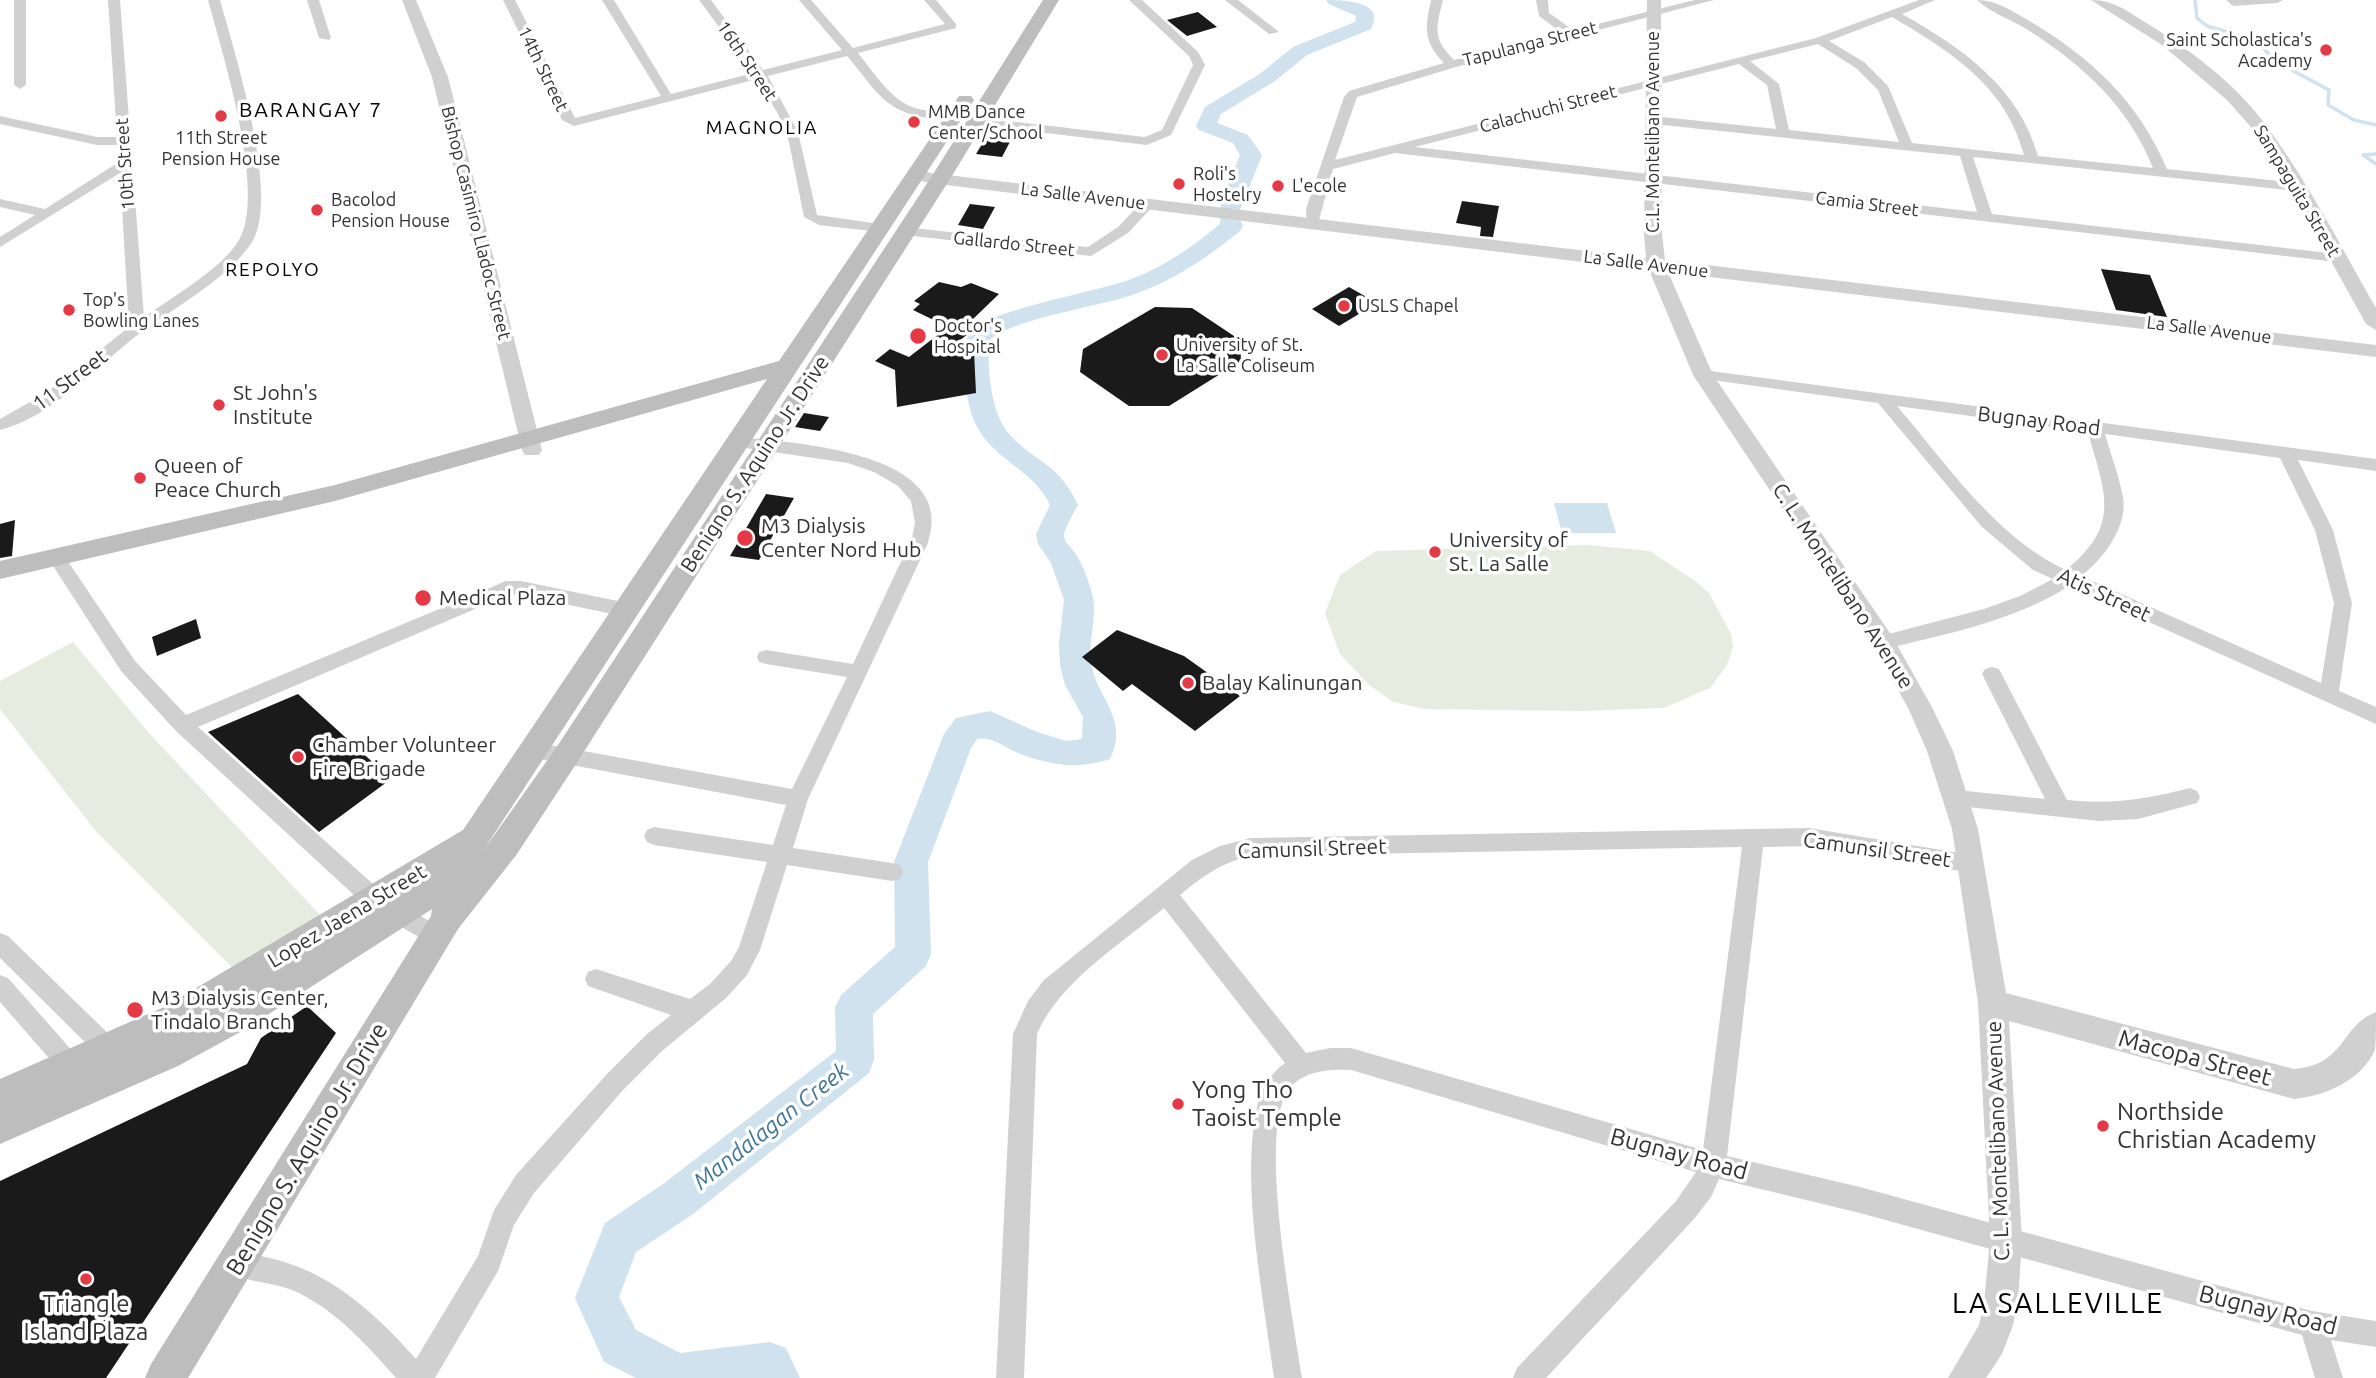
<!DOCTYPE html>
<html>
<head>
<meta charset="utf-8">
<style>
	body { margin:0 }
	canvas { display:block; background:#fff }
</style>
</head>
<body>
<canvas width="2376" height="1378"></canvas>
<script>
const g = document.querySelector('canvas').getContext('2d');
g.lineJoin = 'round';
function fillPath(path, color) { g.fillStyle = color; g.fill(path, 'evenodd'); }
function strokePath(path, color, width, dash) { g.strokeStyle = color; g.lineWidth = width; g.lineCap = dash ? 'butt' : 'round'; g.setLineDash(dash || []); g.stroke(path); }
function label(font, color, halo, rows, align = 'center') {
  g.font = font + ' Ubuntu,sans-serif'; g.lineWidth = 7; g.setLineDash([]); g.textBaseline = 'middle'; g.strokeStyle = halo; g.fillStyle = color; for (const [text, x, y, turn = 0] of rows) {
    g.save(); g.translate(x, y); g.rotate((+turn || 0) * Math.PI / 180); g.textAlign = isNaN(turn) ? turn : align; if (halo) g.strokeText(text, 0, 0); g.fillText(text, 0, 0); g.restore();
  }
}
const green = new Path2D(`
	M1588,545L1650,551L1695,581L1709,593L1731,634L1733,647L1727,665L1710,688L1664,708L1581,711L1425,709L1393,702L1368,684L1340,654L1325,613L1340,575L1376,551Z
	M73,642L148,732L323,918L236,971L95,830L0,709V681Z`);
const water = new Path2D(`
	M1554,503H1607L1616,533H1562Z`);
const stream = new Path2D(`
	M2195,0L2197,18L2207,26L2257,41L2275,61L2329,90L2328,105L2354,120L2376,125
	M2376,154L2363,155L2376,164`);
const river = new Path2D(`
	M1326,0C1343,0 1387,1 1371,29L1307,55L1275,81L1221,114L1217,123L1248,135L1262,155L1238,215L1243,226L1240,231C1205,259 1172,282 1129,296C1095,307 1013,319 990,340C986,367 991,415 1010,435C1038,465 1058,462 1078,505C1074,513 1065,526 1064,535C1064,542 1071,547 1075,553C1083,565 1090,584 1093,598C1097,617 1088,642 1091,663C1097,699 1130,719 1110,759C1076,770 1050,765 1018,753C1003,747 993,736 977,739L971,748L928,862L931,954L926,966L873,1014L874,1060L869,1073L693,1214L636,1252L619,1297L636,1330L680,1353L770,1342L786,1348L800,1378H636L604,1362L575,1298L605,1223L663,1184L836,1051L835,1007L841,995L895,947L894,862L944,734L956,718L990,711L1037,732L1066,741L1082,739L1083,717L1065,685L1060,665L1059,644L1064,600L1051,563L1038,544L1036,534L1050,505C1034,469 992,460 975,423C966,403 957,348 972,330C988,311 1098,291 1129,280C1164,267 1192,247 1220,224L1221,200L1240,155L1233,143L1199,130L1196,126L1205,107L1261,73L1293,47L1355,22L1356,16L1329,4Z`);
const building = new Path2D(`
	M1198,12L1217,27L1187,36L1167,20Z
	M988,134L1013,136L1002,157L976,154Z
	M1462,201L1499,206L1493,237L1480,236L1481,227L1456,223Z
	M970,204L995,207L983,229L958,225Z
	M2101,269L2150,275L2167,317L2116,310Z
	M939,282L961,287L971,283L999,294L973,319L972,331L955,344L974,352L976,393L897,407L895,370L875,361L890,349L909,357L948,327L913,310L920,304L914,301Z
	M1349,287L1377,303L1339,326L1312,309Z
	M1155,307L1192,308L1240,340L1241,361L1169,406H1129L1080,372L1083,349Z
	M804,413L829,417L820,431L795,427Z
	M766,494L794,498L759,560L730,556Z
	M15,520L12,556L0,558V524Z
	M196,619L201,638L157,656L152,637Z
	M1117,630L1184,656L1240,696L1195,731L1132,684L1123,691L1082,657Z
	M298,694L391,779L319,832L208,732Z
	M307,1006L336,1033L106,1378H0V1181L247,1064L261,1038Z`);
const minor = new Path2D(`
	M14,0H26V85L20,89L14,85Z
	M108,0H120L144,317C170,299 224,267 239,240C267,194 222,52 208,0H220C234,51 282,200 251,244C221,285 170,309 131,340C92,372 50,417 0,430V419L46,393L129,327L120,173L0,247V237L35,215L0,207V199L45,209L119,162L118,145H97L0,124V116L97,137H117Z
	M307,0H319L331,38L329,40L319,38Z
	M503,0H515L575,118L661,96L602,0H614L671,94L753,73L699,0H711L763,70L842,50L799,0H811L853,48L945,24L924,0H936L956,24V28L858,53C873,71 890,99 912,107C926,113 947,109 959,118C952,124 942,120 933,119C883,112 878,92 847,56L768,76L798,132L817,215L880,224L887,228L880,232L819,225L804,217L789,142L778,114L757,79L574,126L562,120Z
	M1129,0H1142L1198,52L1205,65L1171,135L1147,145L970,124V118L974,117L1145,137L1162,130L1193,65L1189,56Z
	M1225,0H1238L1279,32L1269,34Z
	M1431,0H1443C1436,28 1432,38 1454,60L1562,33L1539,16L1536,0H1548L1549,13L1573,30L1695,0H1714L1456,67L1357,97L1335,160L1816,38L1919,0H1935L1902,14C1963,49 2018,86 2038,156L2153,168C2128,106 2084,66 2028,30C2012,20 1991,13 1977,0C1996,0 2010,10 2026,19C2090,56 2139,102 2167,169L2298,183L2305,187L2298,191L1973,157L1992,214L2337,254L2344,258L2337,262L1395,153L1333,169L1317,227H1307L1306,209L1344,97L1349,91L1444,63C1423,42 1425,27 1431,0ZM1892,17C1950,51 2006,86 2024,155L1912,143L1888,86L1864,62L1829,41ZM1818,44L1856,68L1878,90L1899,142L1789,130L1779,84L1750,61ZM1739,64L1767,85L1776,129L1653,116L1647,120L1653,124L1960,156L1977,212L1415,147Z
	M2226,0H2283L2277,3L2233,6Z
	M1148,200L1155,204L1128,233L1091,256L904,235L897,231L904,227L1088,247L1118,227L1143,201Z
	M1703,370L2376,459V471L2298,460L2333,530L2352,603L2339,691L2376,707V724L2069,586C2014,621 1947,634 1884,649L1877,647L1875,642L1877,637L1984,609L2020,596L2053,579L2033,570L1982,527L1878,403L1698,378L1695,375ZM1897,406L2088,432C2104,492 2123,524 2066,570C1997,539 1945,462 1897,406ZM2105,434L2280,458L2315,530L2334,603L2321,683L2081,576C2103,559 2128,527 2123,497C2119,476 2111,455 2105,434Z
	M738,437C794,443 960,451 928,543L808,799L793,848L892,863L900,865L903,872L900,879L892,881L787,865L760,950L747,975L726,998L662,1051L623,1090L534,1193L514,1225L498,1271L435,1378H396C366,1344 334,1308 292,1290C271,1282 248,1282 228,1273L224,1264L228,1255C240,1250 252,1254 265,1257C329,1270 374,1312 416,1359L478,1256L494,1210L516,1175L607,1074L646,1035L671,1015L588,986L585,979L588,972L596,969L690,999L710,984L731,961L739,947L767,862L654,845L647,842L644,836L647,830L654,827L773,845L786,805L534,758L527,756L524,750L527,744L534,742L792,789L847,677L766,664L759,662L757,657L759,652L766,650L853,664L912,538L915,523L911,501L898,486L874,472L848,463L732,446L730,442L732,438Z
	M57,552L63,554L135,661L186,715L506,581H521L627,603L633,605L636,610L633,615L627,617L521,595H508L198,727L383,893L444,930L447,937L444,944L436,947L367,907L176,731L121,671L48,558L51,554Z
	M1992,667L1999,669L2067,800C2113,805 2146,799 2190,788L2197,791L2200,797L2197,803L2138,819L2099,821L1949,805L1946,799L1949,793L1956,790L2045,799L1982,674L1985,669Z
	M1809,828L1972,855L1980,858L1983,864L1980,870L1972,873L1809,846L1763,847L1727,1156L1860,1187L2312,1311L2376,1321V1347L2331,1340L2343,1378H2315L2302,1335L1860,1213L1719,1179L1711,1197L1694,1219L1546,1378H1513L1517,1368L1676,1201L1696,1172L1351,1070C1327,1069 1297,1071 1285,1096C1260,1147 1293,1318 1302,1378H1274C1264,1301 1241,1187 1256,1112C1259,1093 1269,1074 1285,1063L1164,908C1121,944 1059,982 1037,1034L1024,1378H996L1013,1034L1028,1001L1044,980L1192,860L1220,846L1251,838ZM1742,847L1703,1150L1351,1048H1330L1306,1053L1180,895C1203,876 1222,862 1251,856Z
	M0,933L8,936L121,1046L125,1054L121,1062L113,1065L105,1062L0,958Z
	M0,975L8,978L83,1063L87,1071L83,1079L75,1082L67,1079L0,1002Z`);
const tertiary = new Path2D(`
	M402,0H416L448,77L542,450L539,455H525L522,450L432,77Z
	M1647,0H1661L1662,234L1665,260L2376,345V357L1668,272L1713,375L1892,636L1933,709L1953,751L1978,829L2006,993L2294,1069C2346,1065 2340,1026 2376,1012C2376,1023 2376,1041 2375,1050C2361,1081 2325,1096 2294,1099L2009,1021L2022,1240L2018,1302L2013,1325L2002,1354L1986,1378H1948L1979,1325L1984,1302L1990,1240L1978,1003L1952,829L1927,751L1909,710L1875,648L1693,375L1649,270L929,183L910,178L908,174L916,169L931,173L1646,258L1644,234Z
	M2091,0C2115,0 2128,12 2148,24C2189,49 2233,82 2262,120C2306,178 2340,245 2376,308V330L2366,324L2290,187L2250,126L2227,100L2162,45Z`);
const secondary = new Path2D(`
	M1043,0H1059L950,179L576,764L517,854L458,929L188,1378H145L151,1364L431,916L432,909L244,1030L178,1066L0,1144V1079L164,1007L463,830L767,379L335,501L0,579V561L335,485L779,361L959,96H971L974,100L483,851L556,748L930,179Z`);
const markers = [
	[2326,50,7,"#e63946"],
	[221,116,7,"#e63946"],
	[914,122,7,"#e63946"],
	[1179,184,7,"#e63946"],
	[1278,186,7,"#e63946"],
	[317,210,7,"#e63946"],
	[1344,306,7,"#e63946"],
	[69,310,7,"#e63946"],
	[918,336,9,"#e63946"],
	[1162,355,7,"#e63946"],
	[219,405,7,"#e63946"],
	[140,478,7,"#e63946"],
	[745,538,9,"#e63946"],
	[1435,552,7,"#e63946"],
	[423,598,9,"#e63946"],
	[1188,683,7,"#e63946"],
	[298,757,7,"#e63946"],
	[135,1010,9,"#e63946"],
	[1178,1104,7,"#e63946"],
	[2103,1126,7,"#e63946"],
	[86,1279,7,"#e63946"]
];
const farPoinames = [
	["Saint Scholastica's",2312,40,"right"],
	["Academy",2312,61,"right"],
	["MMB Dance",928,112],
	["Center/School",928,133],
	["11th Street",221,138,"center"],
	["Pension House",221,159,"center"],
	["Roli's",1193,174],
	["Hostelry",1193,195],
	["L'ecole",1292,186],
	["Bacolod",331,200],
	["Pension House",331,221],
	["Top's",83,300],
	["Bowling Lanes",83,321],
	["USLS Chapel",1358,306],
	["Doctor's",934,326],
	["Hospital",934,347],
	["University of St.",1176,345],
	["La Salle Coliseum",1176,366]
];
const farStreetnames = [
	["Tapulanga Street",1530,44,-14],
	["16th Street",747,61,56],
	["14th Street",543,69,64],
	["Calachuchi Street",1548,109,-15],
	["C.L. Montelibano Avenue",1653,132,-90],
	["10th Street",125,164,-94],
	["Sampaguita Street",2297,191,59],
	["La Salle Avenue",1083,196,7],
	["Camia Street",1867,204,7],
	["Bishop Casimiro Lladoc Street",476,223,76],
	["Gallardo Street",1014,244,6],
	["La Salle Avenue",1646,264,7],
	["La Salle Avenue",2209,330,7]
];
const farNeighbourhoodnames = [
	["MAGNOLIA",762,128],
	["REPOLYO",273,270]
];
const farQuarternames = [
	["BARANGAY 7",311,110]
];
const streetNames = [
	["11 Street",70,380,-37],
	["Bugnay Road",2039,421,7],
	["Benigno S. Aquino Jr. Drive",755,464,-57],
	["C. L. Montelibano Avenue",1843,586,57],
	["Atis Street",2104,595,25],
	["Camunsil Street",1312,849,-2],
	["Camunsil Street",1877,850,8],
	["Lopez Jaena Street",347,916,-31],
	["C. L. Montelibano Avenue",1998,1141,-92]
];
const poiNames = [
	["St John's",233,393],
	["Institute",233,417],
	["Queen of",154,466],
	["Peace Church",154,490],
	["M3 Dialysis",761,526],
	["Center Nord Hub",761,550],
	["University of",1449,540],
	["St. La Salle",1449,564],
	["Medical Plaza",439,598],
	["Balay Kalinungan",1202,683],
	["Chamber Volunteer",312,745],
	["Fire Brigade",312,769],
	["M3 Dialysis Center,",151,998],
	["Tindalo Branch",151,1022]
];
const waterNames = [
	["Mandalagan Creek",771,1126,-38]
];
const nearStreetnames = [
	["Macopa Street",2195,1058,15],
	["Benigno S. Aquino Jr. Drive",307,1149,-59],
	["Bugnay Road",1679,1154,15],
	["Bugnay Road",2268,1310,14]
];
const nearPoinames = [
	["Yong Tho",1192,1090],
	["Taoist Temple",1192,1118],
	["Northside",2117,1112],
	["Christian Academy",2117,1140],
	["Triangle",86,1304,"center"],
	["Island Plaza",86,1332,"center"]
];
const nearNeighbourhoodnames = [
	["LA SALLEVILLE",2058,1304]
];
fillPath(green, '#e6ecdf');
fillPath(water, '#cfe2ee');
strokePath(stream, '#cfe2ee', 3.5);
fillPath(river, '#cfe2ee');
fillPath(building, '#1a1a1a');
fillPath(minor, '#d0d0d0');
fillPath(tertiary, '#d0d0d0');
fillPath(secondary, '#bdbdbd');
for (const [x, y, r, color] of markers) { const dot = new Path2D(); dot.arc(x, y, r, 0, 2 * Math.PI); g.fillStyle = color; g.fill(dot); strokePath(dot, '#fff', 2.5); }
label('18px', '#333', '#fff', farPoinames, 'left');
label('18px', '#333', '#fff', farStreetnames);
g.letterSpacing = '2px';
label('19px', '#000', '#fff', farNeighbourhoodnames);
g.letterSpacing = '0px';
g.letterSpacing = '2px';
label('21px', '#000', '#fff', farQuarternames);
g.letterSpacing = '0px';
label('21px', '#333', '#fff', streetNames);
label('21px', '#333', '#fff', poiNames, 'left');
label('italic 23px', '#3f7597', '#fff', waterNames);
label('24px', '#333', '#fff', nearStreetnames);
label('24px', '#333', '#fff', nearPoinames, 'left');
g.letterSpacing = '2px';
label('28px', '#000', '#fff', nearNeighbourhoodnames);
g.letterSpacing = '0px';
</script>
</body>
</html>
